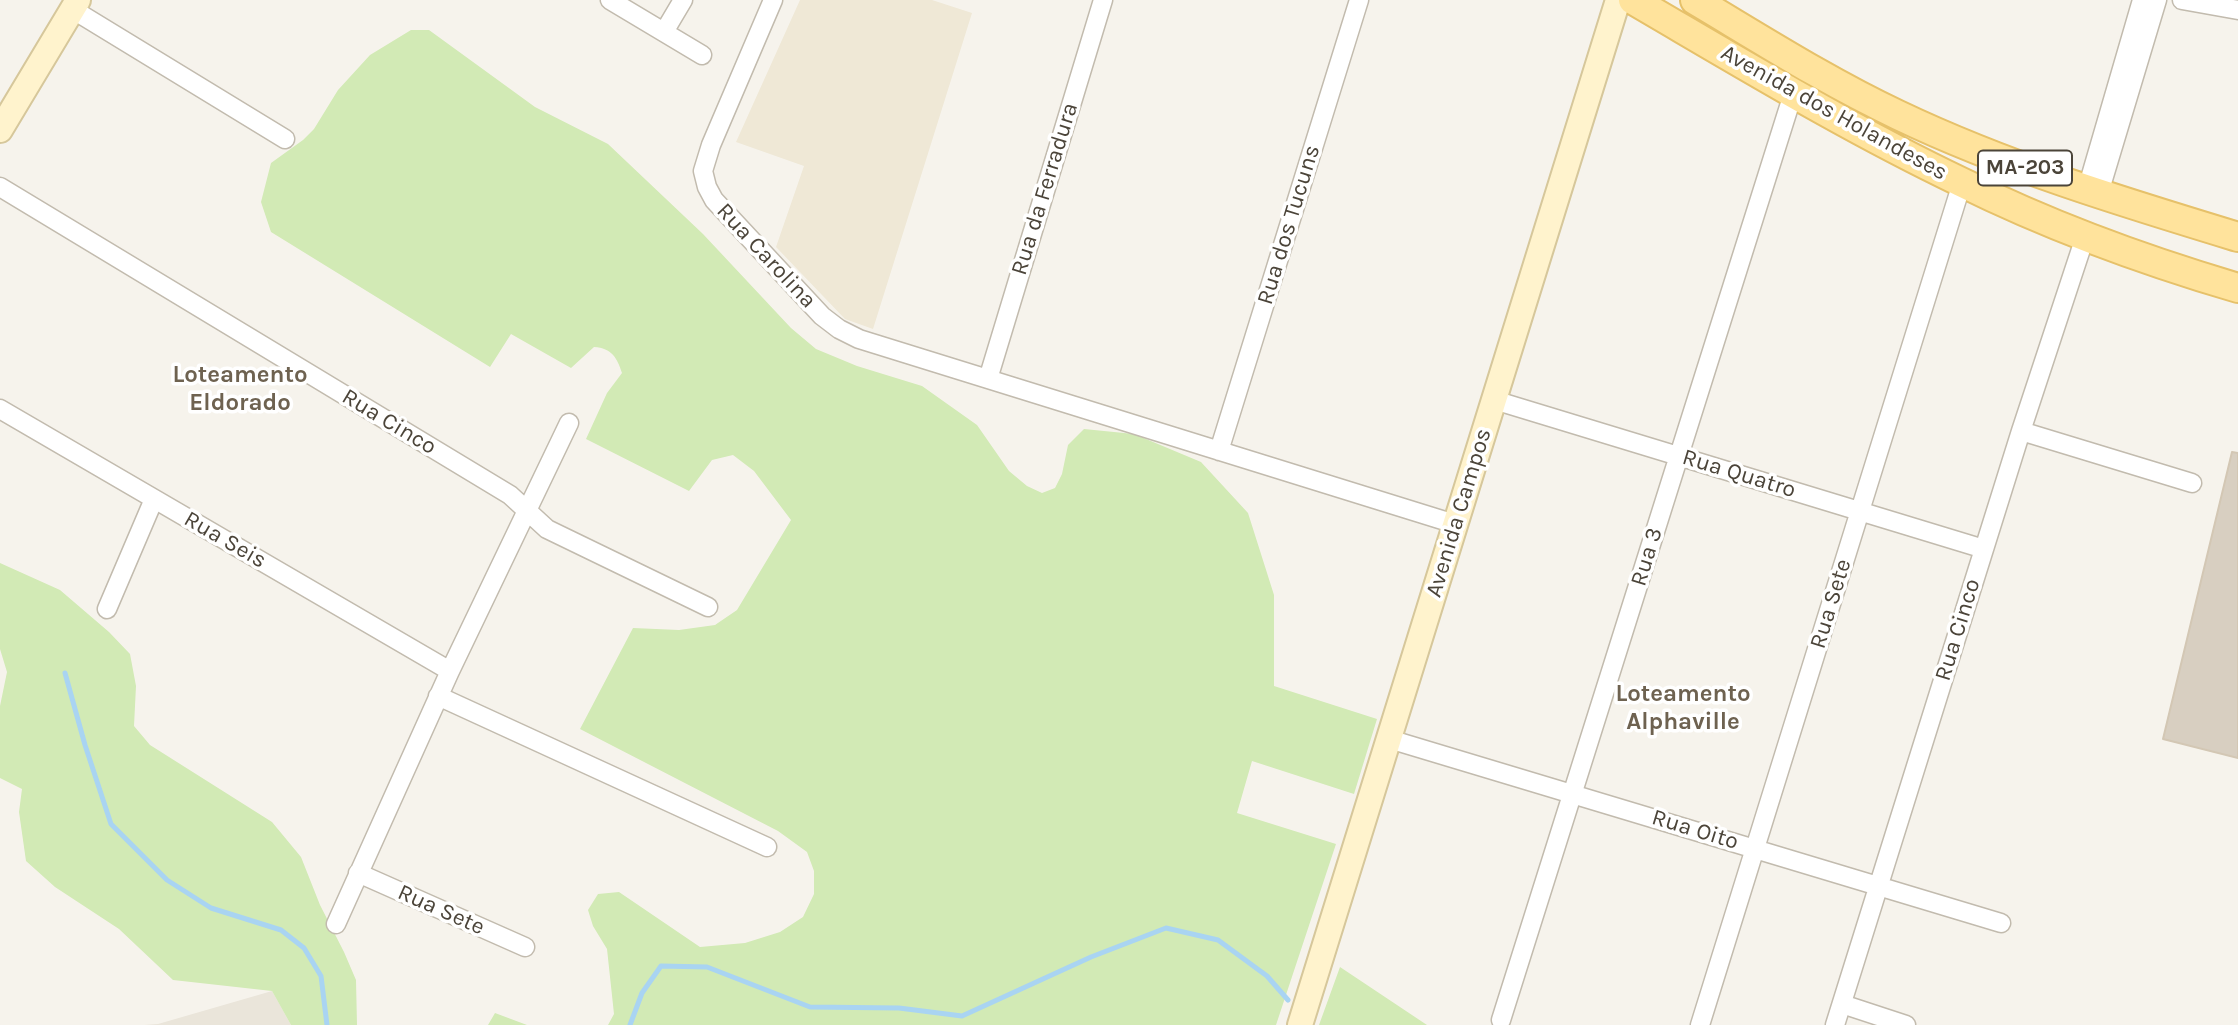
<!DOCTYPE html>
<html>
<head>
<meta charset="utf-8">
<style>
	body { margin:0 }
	canvas { display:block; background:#f6f3ec }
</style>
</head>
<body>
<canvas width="2238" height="1025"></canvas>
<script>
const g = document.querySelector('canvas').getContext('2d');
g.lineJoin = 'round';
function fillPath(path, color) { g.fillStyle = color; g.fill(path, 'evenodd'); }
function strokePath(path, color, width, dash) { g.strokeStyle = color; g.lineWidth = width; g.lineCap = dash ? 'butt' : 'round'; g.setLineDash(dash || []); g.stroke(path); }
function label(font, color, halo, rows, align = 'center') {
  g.font = font + ' Karla,sans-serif'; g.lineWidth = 7; g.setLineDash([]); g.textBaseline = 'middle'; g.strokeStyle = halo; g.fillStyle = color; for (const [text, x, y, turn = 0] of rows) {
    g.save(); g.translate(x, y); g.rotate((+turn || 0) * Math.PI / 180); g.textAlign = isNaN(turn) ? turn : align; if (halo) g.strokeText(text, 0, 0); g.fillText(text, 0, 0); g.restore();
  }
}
const residential = new Path2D(`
	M272,991L291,1025H144L158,1024Z`);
const education = new Path2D(`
	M800,0H932L972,13L873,329L845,319L776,247L804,166L736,142Z`);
const green = new Path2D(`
	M411,30H429L535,107L608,144L703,234L791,328L816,349L857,366L922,386L977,425L1009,471L1027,486L1042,493L1055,488L1062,474L1068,445L1084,429L1134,434L1201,462L1248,513L1274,595V686L1377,719L1354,794L1252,761L1237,813L1336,844L1276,1025H608L614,1014L607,949L593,926L588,910L598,894L619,892L700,947L745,943L780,932L803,917L814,894V871L807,852L778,831L580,729L633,628L679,630L715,625L737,610L791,520L754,471L733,455L712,460L689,491L586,439L607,393L622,373C617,358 612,348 594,347L571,368L511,334L490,367L271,232L261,202L271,163L303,140L314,129L338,90L370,55Z
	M0,563L60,590L109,632L130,654L136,686L134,726L150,745L272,822L301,857L320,905L344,952L356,980L357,1025H291L272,991L173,980L119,929L55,887L26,861L19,812L22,789L0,778V706L7,672L0,649Z
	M1340,967L1427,1025H1319Z
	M495,1013L527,1025H488Z`);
const stream = new Path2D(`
	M65,673L85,745L111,824L167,880L211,908L281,930L304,948L321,976L327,1025
	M630,1025L642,993L661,966L707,967L810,1007L899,1008L962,1016L1091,957L1166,928L1218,940L1267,976L1288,1000`);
const building = new Path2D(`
	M2232,452L2238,453V758L2163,739Z`);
const street = new Path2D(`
	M610,0L702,55
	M773,0L711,145L703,171L707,187L714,200L822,316L839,329L859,339L1455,524
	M2182,0L2238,10
	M72,9L285,139
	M664,32L683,0
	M0,187L510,495L547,529L708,607
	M2087,189L2142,0
	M2099,193L2157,0
	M988,379L1103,0
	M1494,400L1984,549
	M0,409L450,671
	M2021,431L2192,483
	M1219,451L1359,0
	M107,609L154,499
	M438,696L767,847
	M1389,739L2001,923
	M358,873L525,947
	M336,924L450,671L569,423
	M1842,1004L1906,1025
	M1501,1020L1793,94
	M1700,1025L1962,183
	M1835,1025L2021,431L2085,237`);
const secondary = new Path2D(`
	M0,130L78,0
	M1300,1025L1618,0`);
const primary = new Path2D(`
	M1633,0C1741,63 1848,128 1961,182C2050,226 2143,260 2238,288
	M1695,0C1762,40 1828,82 1898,115C2007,167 2123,202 2238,237`);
const shields = [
	[2025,168,94]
];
const shieldNames = [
	["MA-203",2025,168]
];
const streetNames = [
	["Avenida dos Holandeses",1834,113,29],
	["Rua da Ferradura",1045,189,-73],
	["Rua dos Tucuns",1289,225,-73],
	["Rua Carolina",766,256,47],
	["Rua Cinco",389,422,31],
	["Rua Quatro",1739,474,17],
	["Avenida Campos",1459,513,-73],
	["Rua Seis",225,540,30],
	["Rua 3",1647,557,-73],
	["Rua Sete",1831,604,-73],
	["Rua Cinco",1958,630,-73],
	["Rua Oito",1695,830,17],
	["Rua Sete",441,910,24]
];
const neighbourhoodNames = [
	["Loteamento",240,375],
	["Eldorado",240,403],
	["Loteamento",1683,694],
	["Alphaville",1683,722]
];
fillPath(residential, '#eae5da');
fillPath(education, '#efe8d6');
fillPath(green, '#d2eab5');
strokePath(stream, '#a9d4f2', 5);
fillPath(building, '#d8cfc1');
strokePath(building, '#d3c7b4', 2);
strokePath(street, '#c2bbae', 21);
strokePath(secondary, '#d6c79b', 28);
strokePath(primary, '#e6c16a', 32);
strokePath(street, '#fff', 18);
strokePath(secondary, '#fff3cd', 24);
strokePath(primary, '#ffe39c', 28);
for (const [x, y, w] of shields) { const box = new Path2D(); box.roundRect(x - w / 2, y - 17.5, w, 35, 5); g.fillStyle = '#fff'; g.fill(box); strokePath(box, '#4b4439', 2); }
label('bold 21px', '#4b4439', null, shieldNames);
label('23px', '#4b4439', '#fff', streetNames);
label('bold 24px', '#6e6250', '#fff', neighbourhoodNames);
</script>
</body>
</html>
